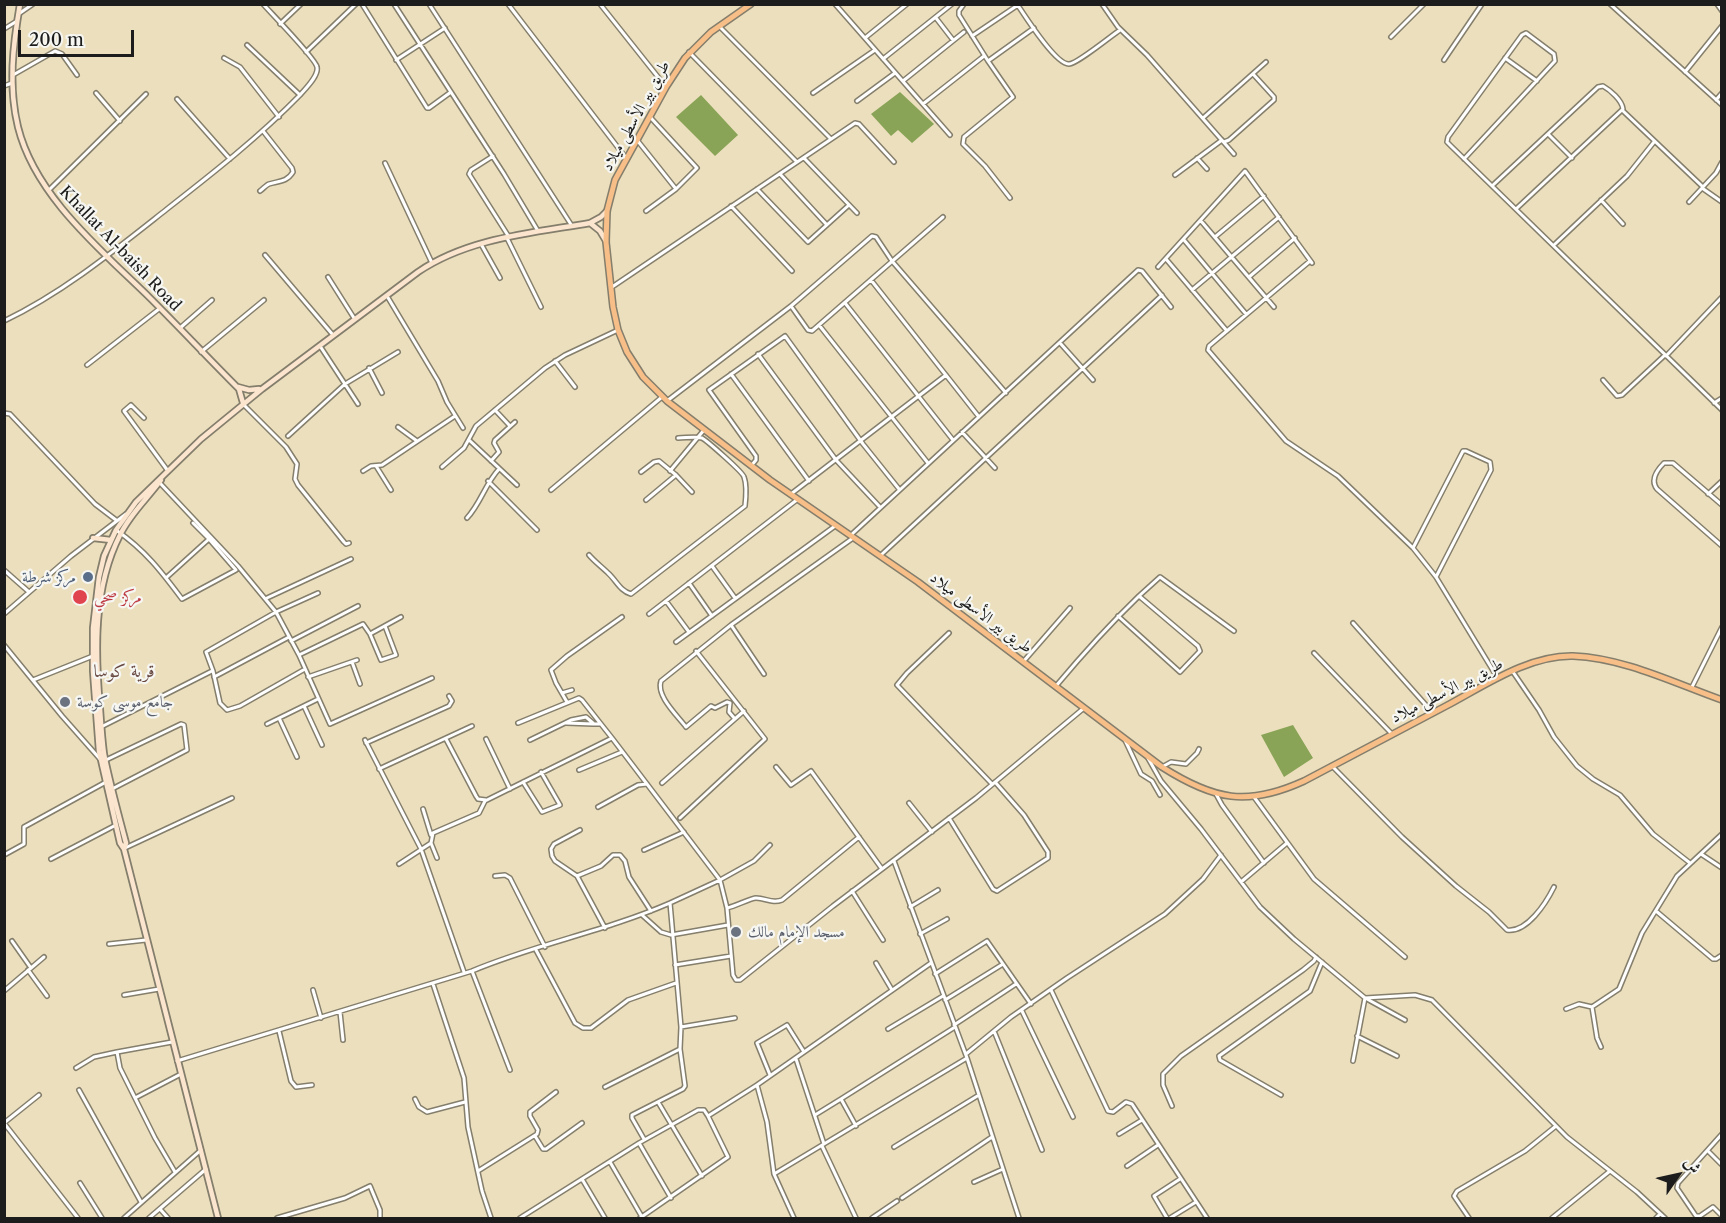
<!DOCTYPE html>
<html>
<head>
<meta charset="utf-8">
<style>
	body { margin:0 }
	#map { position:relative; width:1726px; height:1223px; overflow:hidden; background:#ecdfbd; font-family:"Libre Caslon Text",Amiri,serif }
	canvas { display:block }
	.frame { position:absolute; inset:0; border:6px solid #1c1c1c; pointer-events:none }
	.north { position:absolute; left:1648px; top:1145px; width:60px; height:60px; -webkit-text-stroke:4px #f6f6f2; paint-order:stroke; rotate:56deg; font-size:16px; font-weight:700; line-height:24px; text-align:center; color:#1c1c1c }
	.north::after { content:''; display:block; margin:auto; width:21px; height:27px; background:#1c1c1c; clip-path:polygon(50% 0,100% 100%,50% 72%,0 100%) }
	.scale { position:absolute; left:18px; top:30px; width:116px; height:27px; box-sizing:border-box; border:3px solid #1c1c1c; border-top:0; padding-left:8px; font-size:18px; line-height:21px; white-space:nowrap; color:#1c1c1c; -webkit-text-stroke:4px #f6f6f2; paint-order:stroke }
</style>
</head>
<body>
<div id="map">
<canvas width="1726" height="1223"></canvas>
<div class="frame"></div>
<div class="north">ش</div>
<div class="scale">200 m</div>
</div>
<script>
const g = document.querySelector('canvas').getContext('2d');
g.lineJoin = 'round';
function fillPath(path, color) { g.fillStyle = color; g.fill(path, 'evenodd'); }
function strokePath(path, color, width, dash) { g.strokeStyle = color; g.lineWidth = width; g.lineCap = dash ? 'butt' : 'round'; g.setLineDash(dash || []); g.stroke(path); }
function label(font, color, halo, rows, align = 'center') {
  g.font = font + ' "Libre Caslon Text",Amiri,serif'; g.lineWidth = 4.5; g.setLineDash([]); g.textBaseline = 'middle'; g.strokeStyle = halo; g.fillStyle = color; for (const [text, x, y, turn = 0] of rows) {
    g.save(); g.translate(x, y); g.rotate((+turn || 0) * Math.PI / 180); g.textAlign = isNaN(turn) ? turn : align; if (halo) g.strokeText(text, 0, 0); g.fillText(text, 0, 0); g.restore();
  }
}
const forest = new Path2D(`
	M900,92L934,124L912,143L898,130L891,136L871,114Z
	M701,95L738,135L715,156L676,117Z
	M1293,725L1313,758L1284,777L1261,735Z`);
const street = new Path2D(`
	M362,4L427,108H429L451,92
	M394,4L504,174L538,231
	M429,4L572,226
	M508,4L626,158
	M600,4L666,87
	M835,4L950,135
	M964,4L959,11V15L988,61L1013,97L964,137L963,144L985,166L1010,198
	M1017,4C1025,16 1056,65 1069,64C1077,64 1111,36 1120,30
	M1102,4L1118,27L1147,55L1234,154
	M1610,4L1722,105
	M1717,4L1722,11
	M20,13L33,4
	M936,18L953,40
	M280,24L301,4
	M719,26L831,139
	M4,29L17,21
	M972,36L1018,5
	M1391,37L1424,4
	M865,38L907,4
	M247,45L300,95C305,89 319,76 317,67C316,59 271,13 263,4
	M306,52L356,4
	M689,52L797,162
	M224,58L240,67L279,117
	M1505,58L1537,81
	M883,59L952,4
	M396,60L445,28
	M1444,60L1482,4
	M988,61L1034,28
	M1685,72L1722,26
	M13,75L55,51L62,54L77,75
	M903,81L964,32
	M4,86L12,83
	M96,93L120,121
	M813,93L875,50
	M177,99L230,159
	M1716,100L1722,93
	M857,101L895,73
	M923,104L984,56
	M1622,110L1703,187
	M1203,118L1266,62
	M1548,134L1572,158
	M637,140L676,189
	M1224,142L1229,140L1274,100V97L1253,74
	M493,156L471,170L469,174L509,237
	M804,158L857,213
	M1197,158L1207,169
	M1464,159L1555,61L1554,54L1526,33L1522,35L1448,137L1447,142L1452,147L1722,410
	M385,163L432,263
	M780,174L827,225
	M1175,175L1222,140
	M1492,186L1598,87L1603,86C1610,90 1622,100 1623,109L1516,209
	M1702,188L1722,202
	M757,189L808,242L849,205
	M49,190L146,94
	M260,191C263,189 266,185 269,184C279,181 287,182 293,172L292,168L263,131
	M1601,200L1623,224
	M1689,202L1716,173L1722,162
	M731,206L792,271
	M646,211L676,189L697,168L651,118
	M1201,221L1274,307
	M1215,237L1264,196
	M507,238L541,307
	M1184,240L1246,314
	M481,244L500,278
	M1554,245L1627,176L1654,142
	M265,255L333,335
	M1166,259L1227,331
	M1310,261L1209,346L1208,350L1286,441L1338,476L1413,548L1436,577L1497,677
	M1158,267L1245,171L1312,263
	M328,277L354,318
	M1249,277L1295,238
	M871,280L979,417
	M612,287L855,123L859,124L894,162
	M1192,290L1279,217
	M387,296L438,381L447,402L463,428
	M845,303L953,440
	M791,306L808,330L812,331L943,217
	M4,321C64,292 115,250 167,209C213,173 259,137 300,95
	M819,325L928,463
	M180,328L212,300
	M1060,343L1093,380
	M320,346L358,404
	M201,352L264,300
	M758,354L836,460L880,507
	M1666,356L1722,297
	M555,361L575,387
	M87,365L159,309
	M369,368L382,393
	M731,374L809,481
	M1603,380L1617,396L1622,395L1665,355
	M667,401L791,306L872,236L876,237L892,261L1006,393
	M1714,403L1722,398
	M244,405L286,447L297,464L295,479L298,485L344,542L346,544L349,543
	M495,410L510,426
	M4,413L10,414L95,504L116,520
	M144,418L131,405L124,411L168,471
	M398,427L417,441
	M962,432L995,468
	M288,436L345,384L398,352
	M469,440L517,485
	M491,461L499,452L494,443L495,440L515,422
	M376,466L391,490
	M751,466L756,460V456L709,390L785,336L863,444L899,489
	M442,467L464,448L476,426L545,368L565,355L618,330
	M363,471L371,466L382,465L455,416
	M670,471L704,430
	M641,472L654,462L659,461L676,475L692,492
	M488,481L537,530
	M159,482L238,566L276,612L299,655L330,724L432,678
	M551,490L662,397
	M791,494L946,375
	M1708,494L1722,481
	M646,500L676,475
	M1722,505L1673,463H1664C1657,470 1650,480 1657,489L1722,546
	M467,518C481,503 485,484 499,469
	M193,523L209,539
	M116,530C145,550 161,571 182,599L236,570L209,539L167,577
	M851,535L1138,270L1142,271L1171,307
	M1413,548L1463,451H1466L1490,462L1491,470L1436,577
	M589,555C595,562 602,567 608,573C616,580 620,591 631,594L745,506C746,497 747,485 744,477C743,472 706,440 702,438C695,436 686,438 678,438
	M881,555L1162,295
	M712,566L735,598
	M4,570L29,592
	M689,583L712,616
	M1139,596L1160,577L1234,631
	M267,598L351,559
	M666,601L689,632
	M4,614L71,556L126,514
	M649,614L798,499
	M1353,623L1433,713
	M731,625L764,674
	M949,633L907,673L897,685L992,784
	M370,634L381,660L396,655L385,626
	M291,641L358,606
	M676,642L835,526
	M4,645L62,716L100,759
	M1314,653L1391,733
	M299,655L363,624L370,634L401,617
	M352,662L360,684
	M1023,662L1070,608
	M305,669L240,706L227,710L220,703L213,671L206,652L276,612L318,593
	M1513,672L1539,710L1554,737L1577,766L1593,779L1620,795L1653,834L1690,863
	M214,677L289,637
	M308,677L357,660
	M33,680L93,656
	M1056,686C1082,655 1109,625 1139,596L1198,646L1200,651L1180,672L1118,616
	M1692,687L1722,627
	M562,693L572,690
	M567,702L556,683L551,670L567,656L622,617
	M304,706L322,745
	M279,718L297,757
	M735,719L729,712L730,703L727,702L715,708L711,706L686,727C677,715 656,696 661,681L731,625L853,538
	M518,723L579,698L582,700L612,738
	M566,723L593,724
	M267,724L318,699
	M101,727L212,671
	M446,739L476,796L478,799L486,800
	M486,739L510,789
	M365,740L421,849L464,972
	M530,740L571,720L586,717L594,724H600
	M1125,740L1141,774L1152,781L1160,795
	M366,743L449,706L452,701L449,696
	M1148,758L1161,781L1201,829L1260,907L1294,939L1365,998L1415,995L1432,1000L1567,1137L1637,1192L1665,1218
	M106,760L181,724L184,725L187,750L112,789
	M1332,766L1402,837L1456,886L1489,912L1507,930C1527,933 1546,903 1554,887
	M776,767L791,785L811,771L882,869
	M1162,767L1171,762L1186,764L1197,753L1199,749
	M379,769L472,726
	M579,770L622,752
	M523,782L542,812L560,805L541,772
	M662,783L744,711
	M1216,794L1222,805L1264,863
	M1254,797L1314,879L1405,957
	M909,803L932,832
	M598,807L638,785L647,784
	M423,809L431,835
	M680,818L765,739L696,651
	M949,818L993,889L997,891L1048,858V852L1024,815L995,782
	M580,830L554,844L551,849L552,856L555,861L577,876L605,928
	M431,843L437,858
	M125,848L232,798
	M644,850L684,832
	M1701,854L1722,868
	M4,855L24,844V827L106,782
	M51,859L116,825
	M894,861L967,1058L1019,1218
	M399,864L431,843L433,833L479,813L485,801L612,738L720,880L727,908L733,975L736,980H740L833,906L976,798L1084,708
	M495,876L505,875L510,878L545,947
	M577,876L601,866L613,855H620L625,861L629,877L651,911
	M1241,882L1287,843
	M852,891L883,940
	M910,907L938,890
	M727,908C736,906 751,898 756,898C766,898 772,904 782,900L859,837
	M1656,911L1713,959H1716L1722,955
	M642,915L661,932L671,935L728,925
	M920,934L947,919
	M12,941L31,968
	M109,944L146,940
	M536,950L575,1023L583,1028H591L628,1000L676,983
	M876,963L892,990
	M675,965L731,956
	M28,970L47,996
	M472,971L510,1070
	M935,974L987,941L1031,1004
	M433,984L464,1078L468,1127L482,1191L491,1218
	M313,990L321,1018
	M1051,990L1108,1111L1113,1112L1126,1102L1132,1104L1207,1218
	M4,991L44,957
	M124,995L159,989
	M1367,999L1405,1020
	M945,1000L1003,964
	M1592,1007L1597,1038L1601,1047
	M1566,1009L1579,1004L1592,1007L1619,989L1642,933L1677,876L1722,834
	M1022,1011L1073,1117
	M340,1012L343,1040
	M954,1025L1016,984
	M681,1027L735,1018
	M888,1029L943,996
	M279,1031L291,1081L296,1087L312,1085
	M994,1031L1042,1150
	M1357,1036L1397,1056
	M966,1054L1011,1017L1067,978L1165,914L1203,879L1221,855
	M796,1059L824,1144
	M177,1061L472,971C536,944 606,931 670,903
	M1353,1061L1365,998
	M76,1068L94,1057L117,1052
	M770,1075L757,1043L787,1025L804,1052
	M605,1087L680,1049
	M79,1090L141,1202
	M1281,1095L1220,1060L1219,1056L1310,991L1322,962
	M135,1098L120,1068L117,1052L172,1042
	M415,1099L419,1107L427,1112L465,1102
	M658,1102L702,1176
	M1172,1106L1163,1085V1074L1181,1056L1303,970L1314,961L1316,957
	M815,1115L841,1099
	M4,1123L78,1218
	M4,1123L39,1095
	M856,1126L841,1099L955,1027
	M1119,1134L1142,1120
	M1722,1134L1678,1183L1677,1188L1696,1216H1700L1713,1207L1722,1216
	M535,1136L543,1149H546L582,1123
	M644,1139L632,1118V1115L683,1089L685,1086L680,1049L681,1027L670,903L720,880L754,861L770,845
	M639,1143L671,1198
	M822,1146L856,1218
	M894,1147L979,1095
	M1708,1151L1722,1165
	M610,1162L642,1217
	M1127,1166L1158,1145
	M478,1171L537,1134L538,1130L530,1116V1112L556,1092
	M175,1172L155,1138L135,1098L181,1074
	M774,1174L967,1058
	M582,1179L605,1218
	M974,1182L1003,1169
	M80,1183L102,1218
	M902,1198L992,1137
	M160,1209L168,1218
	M124,1218L201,1150
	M149,1218L206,1169
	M277,1218L345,1198L370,1186L380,1210V1218
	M520,1218L639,1143L698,1110H704L708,1116L757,1085
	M640,1218L728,1157L708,1116
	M794,1218L774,1174L767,1122L757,1085L931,963
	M872,1218L897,1201
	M1167,1218L1154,1196L1180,1179
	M1170,1218L1196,1202
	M1469,1218L1454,1196L1457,1191L1525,1151L1556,1126
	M1552,1218L1610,1171
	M1656,1218L1660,1214`);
const secondary = new Path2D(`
	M20,4C13,45 8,86 18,127C35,196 101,250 150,298C180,328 209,359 239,389L243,403
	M590,223L600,231L606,241
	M238,387L249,390L259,389
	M93,538L111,540
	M124,849L126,843C118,813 110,784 104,754C102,739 101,724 100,709C95,651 93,588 120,535C130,514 147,499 161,480
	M218,1218L124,849L120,843L99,751L93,671V628L99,577L104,556L116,530L136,502L201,439L262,389L418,272C468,238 532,233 590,223L601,217L607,211`);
const primary = new Path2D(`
	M751,4L711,32L685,58L666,87L615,180L607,211L606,242L613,307L618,330L627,352L643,377L667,401L770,480L918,582L1162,767C1214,800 1247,807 1304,781C1351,756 1398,731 1446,706C1484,686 1528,655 1573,656C1624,658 1674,683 1722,700`);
const markers = [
	[88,577,6,"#5c6f8a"],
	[80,597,8,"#e0444e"],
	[65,702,6,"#6b7280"],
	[736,932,6,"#6b7280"]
];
const streetNames = [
	["طريق بير الأسطى ميلاد",636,116,-61],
	["Khallat Al-baish Road",120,249,46],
	["طريق بير الأسطى ميلاد",981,613,37],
	["طريق بير الأسطى ميلاد",1447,691,-27]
];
const serviceNames = [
	["مركز شرطة",76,577]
];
const healthNames = [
	["مركز صحي",94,597]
];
const worshipNames = [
	["جامع موسى كوسة",77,702],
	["مسجد الإمام مالك",748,932]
];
const neighbourhoodNames = [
	["قرية كوسا",124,672]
];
fillPath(forest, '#89a456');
strokePath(street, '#847e6c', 6);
strokePath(secondary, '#847e6c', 8);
strokePath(primary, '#847e6c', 8);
strokePath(street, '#fff', 3);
strokePath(secondary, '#fce5cf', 4.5);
strokePath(primary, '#f7be88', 5);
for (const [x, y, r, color] of markers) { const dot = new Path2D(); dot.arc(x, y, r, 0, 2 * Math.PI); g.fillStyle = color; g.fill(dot); strokePath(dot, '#f6f6f2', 2); }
label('16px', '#1c1c1c', '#f6f6f2', streetNames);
label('16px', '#4e5e75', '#f6f6f2', serviceNames, 'right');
label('16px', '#be3a42', '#f6f6f2', healthNames, 'left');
label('16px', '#5b616d', '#f6f6f2', worshipNames, 'left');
label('18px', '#684942', '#f6f6f2', neighbourhoodNames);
</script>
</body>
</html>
